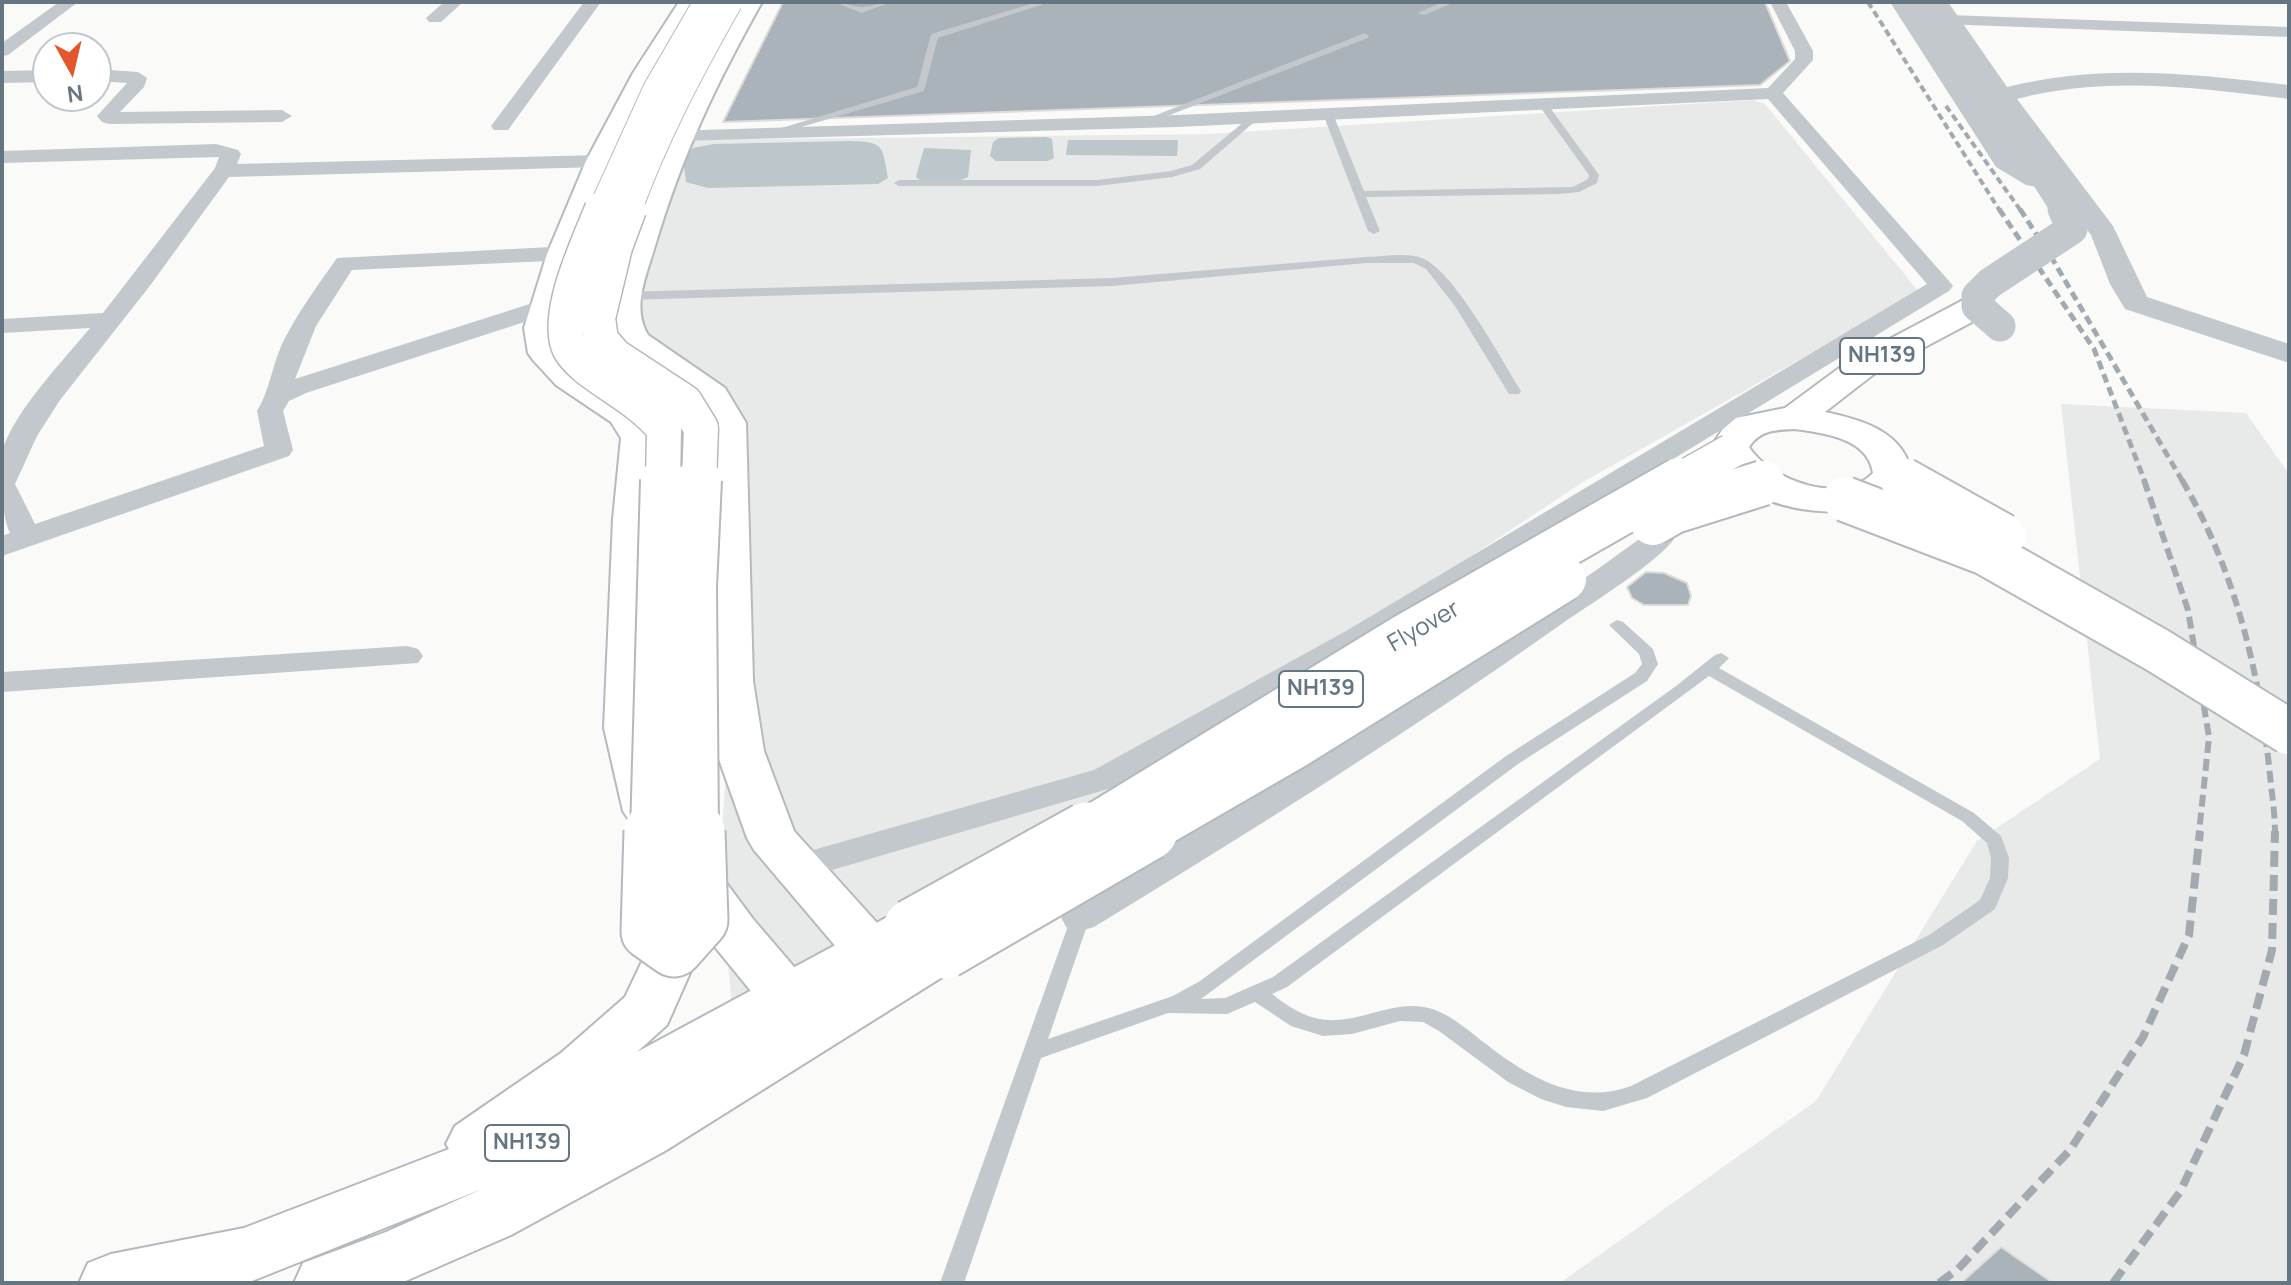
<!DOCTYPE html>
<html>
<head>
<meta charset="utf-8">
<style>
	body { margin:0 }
	#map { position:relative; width:2291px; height:1285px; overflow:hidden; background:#fafaf8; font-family:Manrope,sans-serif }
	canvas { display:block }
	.frame { position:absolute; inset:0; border:4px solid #657683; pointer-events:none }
	.north { position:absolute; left:32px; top:32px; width:80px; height:80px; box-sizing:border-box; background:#fff; border:2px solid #c1c8cd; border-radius:50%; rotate:172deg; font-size:22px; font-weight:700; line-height:32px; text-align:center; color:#657683 }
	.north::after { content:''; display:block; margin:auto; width:28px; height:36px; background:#e4572e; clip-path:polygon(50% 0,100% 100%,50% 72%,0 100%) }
</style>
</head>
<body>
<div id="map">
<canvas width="2291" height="1285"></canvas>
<div class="frame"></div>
<div class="north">N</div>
</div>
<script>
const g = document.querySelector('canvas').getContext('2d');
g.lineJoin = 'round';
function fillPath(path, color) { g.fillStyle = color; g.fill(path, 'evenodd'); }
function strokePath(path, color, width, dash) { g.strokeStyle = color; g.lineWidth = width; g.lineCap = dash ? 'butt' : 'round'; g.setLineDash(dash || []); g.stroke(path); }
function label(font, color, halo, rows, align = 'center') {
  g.font = font + ' Manrope,sans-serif'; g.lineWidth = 8; g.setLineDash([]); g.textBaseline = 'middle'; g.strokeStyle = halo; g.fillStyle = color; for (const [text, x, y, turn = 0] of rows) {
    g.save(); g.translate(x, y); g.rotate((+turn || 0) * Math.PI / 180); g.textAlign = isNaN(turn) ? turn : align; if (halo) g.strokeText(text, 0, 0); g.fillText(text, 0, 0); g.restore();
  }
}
const built = new Path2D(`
	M1753,100L1765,104L1919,292L1583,482L779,1015L733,1024L720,859L742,540L715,503L737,407L702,387L637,335L622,275L684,140L1208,134Z
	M2061,404L2246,413L2289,474V1283H1560L1816,1101L1977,841L2100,759Z`);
const water = new Path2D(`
	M1046,137L1052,139L1054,158L1048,161H996L990,156L993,142L999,138Z
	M1068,140H1178L1177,156L1066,155Z
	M849,141C884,142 882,144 888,178L878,184L708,188L686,182L683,157L693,148L714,144Z
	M924,148L971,150L968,177L958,181H921L916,177Z`);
const building = new Path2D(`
	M783,2H1765L1790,61L1760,85L723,122Z
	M1646,572L1664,573L1687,583L1691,596L1688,605H1644L1632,598L1627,587Z
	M2001,1247L2053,1283H1961Z`);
const service = new Path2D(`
	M834,2C844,2 853,7 862,7C872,7 881,2 891,2L862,13Z
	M1037,2H1050L938,38L924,91L774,135L765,133L917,87L931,34Z
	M1443,2H1455L1424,15L1417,13Z
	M1365,33L1369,36L1368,38L1144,125L1136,123Z
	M1543,101L1546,102L1599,175L1597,183L1579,192L1559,194L1366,197L1380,231L1374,234L1368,231L1323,114L1328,111L1333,114L1364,191L1573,187L1588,179L1589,175L1538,104Z
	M1251,116L1259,118L1200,169L1172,177L1097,186H899L894,183L899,180H1097L1171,171L1192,165Z
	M1366,257C1382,257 1406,252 1422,258C1454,271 1501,359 1521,391L1519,394H1509L1455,306L1426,269L1414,263H1366L1112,286L624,300L618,296L624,292L1112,278Z
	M1617,620L1623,622L1653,649L1658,664L1647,681L1518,764L1201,999L1225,998L1273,977L1676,686L1715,655L1721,653L1729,658L1719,668L1974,813L2001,836L2009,858L2008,878L1995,909L1943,945L1647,1098L1603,1111L1566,1107L1541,1099L1508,1082L1439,1031L1423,1022L1400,1021L1352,1034L1323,1036L1291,1026L1255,1002L1227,1014L1168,1013L1041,1058L964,1283H940L1073,912L1080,910L1087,912L1090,917L1048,1039L1173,996L1200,981L1506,756L1635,673L1642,664L1639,654L1609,625ZM1709,676L1962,821L1987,843L1991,858L1990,878L1980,900L1929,935L1631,1086C1577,1106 1528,1077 1486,1044C1470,1032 1454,1017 1435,1010C1394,995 1356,1029 1315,1018C1299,1014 1285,1004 1272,994L1287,987Z`);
const minor = new Path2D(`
	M59,2H78L8,55L2,56V43Z
	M444,2H463L441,22H429L426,18Z
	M584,2H601L508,130H494L491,126Z
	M1770,2H1786L1813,51V60L1783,93L1949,281L1953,286L1949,291L1368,645L1118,786L798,880L785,876L779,867L785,858L1094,770L1346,631L1927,284L1768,99L1177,127L679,141L669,135L672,131L1177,115L1768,88L1795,59V51Z
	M1948,15L2289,27V37L1942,24L1939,20Z
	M96,69L138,72L147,78L144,87L120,112L282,110L292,116L282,122L109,124L102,122L97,116L127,83L96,81Z
	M48,70V82L2,83V71Z
	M216,144L238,150L241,154L237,164L600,155L610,161L600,167L229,177L149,287L60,400L37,436L15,484L35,524L264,446L257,411C270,390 272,365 283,342C298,312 318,285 337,258L591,245L599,247L602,252L599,257L591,259L352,270L316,326L295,379L536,302L572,296L580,298L584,303L580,308L549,314L306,393L289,401L283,411L293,450L289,456L2,556V536L10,533C1,515 0,468 3,448C18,407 62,362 90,328L2,333V319L103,313L215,168L219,157L2,163V151Z
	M1637,504L1647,507L1674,539C1658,562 1589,605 1563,623C1411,731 1253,830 1094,927L1080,931L1066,927L1061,917L1066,907C1263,791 1457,672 1642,537L1623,513L1627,507Z
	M407,646L418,649L423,656L418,663L2,692V672Z`);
const tertiary = new Path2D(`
	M1890,2H1912L2014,157L2042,172L2047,173L1967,64L1926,2H1948L2007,87C2101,63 2194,74 2289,85V99C2199,88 2106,75 2017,99L2113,226L2147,297L2289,344V363L2125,309L2110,284L2091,235L2060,191L2026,185L1996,167Z`);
const primary = new Path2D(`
	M679,2H703L659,73L614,161L579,254L558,328L562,350L582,369L638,407L659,438L653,519L650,728L673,811L665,823L648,828L631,823L623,811L604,728L613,519L621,438L611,422L556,385L533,360L528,353L524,328L547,254L586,161L633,73Z
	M738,2H762C716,84 682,155 655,246C647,274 631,307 648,335L725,388L746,423L753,681L764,751L794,831L914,964L922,979L914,994L895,1000L876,994L754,850L747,838L716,751L707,681L710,423L698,403L622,348L607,323L608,296L647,177L692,81Z
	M692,856L710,861L753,919L830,1009L838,1024L830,1039L810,1046L790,1039L715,947L666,874L674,861Z`);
const trunk = new Path2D(`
	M1977,296L1989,299L1994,306L1989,313L1874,374L1825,412C1863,420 1905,432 1912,475C1907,483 1900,493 1892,498C1850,521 1780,513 1742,486C1728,476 1720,461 1711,447L1722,430L1736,418L1785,408L1850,360L1965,299ZM1794,429C1824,433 1868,438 1873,473C1842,506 1771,481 1749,447C1760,430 1775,430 1794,429Z
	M912,909L931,914L939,928L936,933L944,930L963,936L971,950L963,964L665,1151L511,1235L401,1283H294L303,1263L386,1232L482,1189L247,1283H79L88,1263L111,1254L244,1228L449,1149L446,1144L455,1126L561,1053L625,997L655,934L674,928L693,934L701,948L667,1025L637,1052L893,914Z`);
const railFar3 = new Path2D(`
	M1868,2L2000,211
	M1946,106L2021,211`);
const railFar2 = new Path2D(`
	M1999,209L2094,349L2145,482
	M2020,209L2053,260L2183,482`);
const railFar1 = new Path2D(`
	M2144,480L2188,610L2209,737L2199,833
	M2182,480C2234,569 2258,665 2269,766C2271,788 2275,811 2275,833`);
const rail = new Path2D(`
	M1939,1283L1958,1269L2070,1150L2143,1037L2189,935L2200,831
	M2113,1283L2180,1192L2244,1055L2272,950L2275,831`);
const tertiaryBridgeFar1 = new Path2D(`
	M1920,2L1988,106L2045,181L2064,211`);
const tertiaryBridge = new Path2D(`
	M2000,326L1977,306V296L1990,283L2072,229L2063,209`);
const primaryBridgeFar1 = new Path2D(`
	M1893,475L1906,482`);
const primaryBridge = new Path2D(`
	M1903,480L2003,536
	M1845,499L1986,553L2157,650L2289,732`);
const trunkBridgeFar3 = new Path2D(`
	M601,211L656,90L707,2
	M628,211C656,135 689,73 729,2`);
const trunkBridgeFar2 = new Path2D(`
	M602,209C589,242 556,310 568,345C571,354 580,362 587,368C614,389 642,402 664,429L663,482
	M629,209L615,247L598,318L601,340L615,356L685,402L701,428L699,482
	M1676,482L1731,451`);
const trunkBridgeFar1 = new Path2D(`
	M1653,523L1674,511L1763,483
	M653,833L663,480
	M696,833L694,587L699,480
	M1083,833L1407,635L1679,480
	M1145,833L1292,748L1564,579`);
const trunkBridge = new Path2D(`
	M653,831L650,931L674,948L699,920L696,831
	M912,928L1087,831
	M944,950L1149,831`);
const shields = [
	[1882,356,84],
	[1321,689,84],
	[527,1143,84]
];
const shieldNames = [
	["NH139",1882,356],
	["NH139",1321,689],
	["NH139",527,1143]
];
const streetNames = [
	["Flyover",1424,627,-30]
];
fillPath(built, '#e8e9e9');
fillPath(water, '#bbc7cb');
fillPath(building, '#aab3b9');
strokePath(building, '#dcdcda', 2);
strokePath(primary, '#b5babe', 4);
strokePath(trunk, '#b4b9bd', 4);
fillPath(service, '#c3c8cc');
fillPath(minor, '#c3c8cc');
fillPath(tertiary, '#c3c8cc');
fillPath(primary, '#fff');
fillPath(trunk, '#fff');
strokePath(railFar3, '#a2aab0', 4, [7, 4]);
strokePath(railFar2, '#a2aab0', 5, [9, 5]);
strokePath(railFar1, '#a2aab0', 6, [12, 6]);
strokePath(rail, '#a2aab0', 8, [16, 8]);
strokePath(primaryBridgeFar1, '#b5babe', 37, []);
strokePath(primaryBridge, '#b5babe', 48, []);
strokePath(trunkBridgeFar3, '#b4b9bd', 28, []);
strokePath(trunkBridgeFar2, '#b4b9bd', 37, []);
strokePath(trunkBridgeFar1, '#b4b9bd', 48, []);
strokePath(trunkBridge, '#b4b9bd', 61, []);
strokePath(tertiaryBridgeFar1, '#c3c8cc', 24);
strokePath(tertiaryBridge, '#c3c8cc', 31);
strokePath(primaryBridgeFar1, '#fff', 34);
strokePath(primaryBridge, '#fff', 44);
strokePath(trunkBridgeFar3, '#fff', 26);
strokePath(trunkBridgeFar2, '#fff', 34);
strokePath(trunkBridgeFar1, '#fff', 44);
strokePath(trunkBridge, '#fff', 57);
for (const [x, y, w] of shields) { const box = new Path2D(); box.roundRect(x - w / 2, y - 18, w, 36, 6); g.fillStyle = '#fff'; g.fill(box); strokePath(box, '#657683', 2); }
label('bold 22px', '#657683', null, shieldNames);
label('24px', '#657683', '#fff', streetNames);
</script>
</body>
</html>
